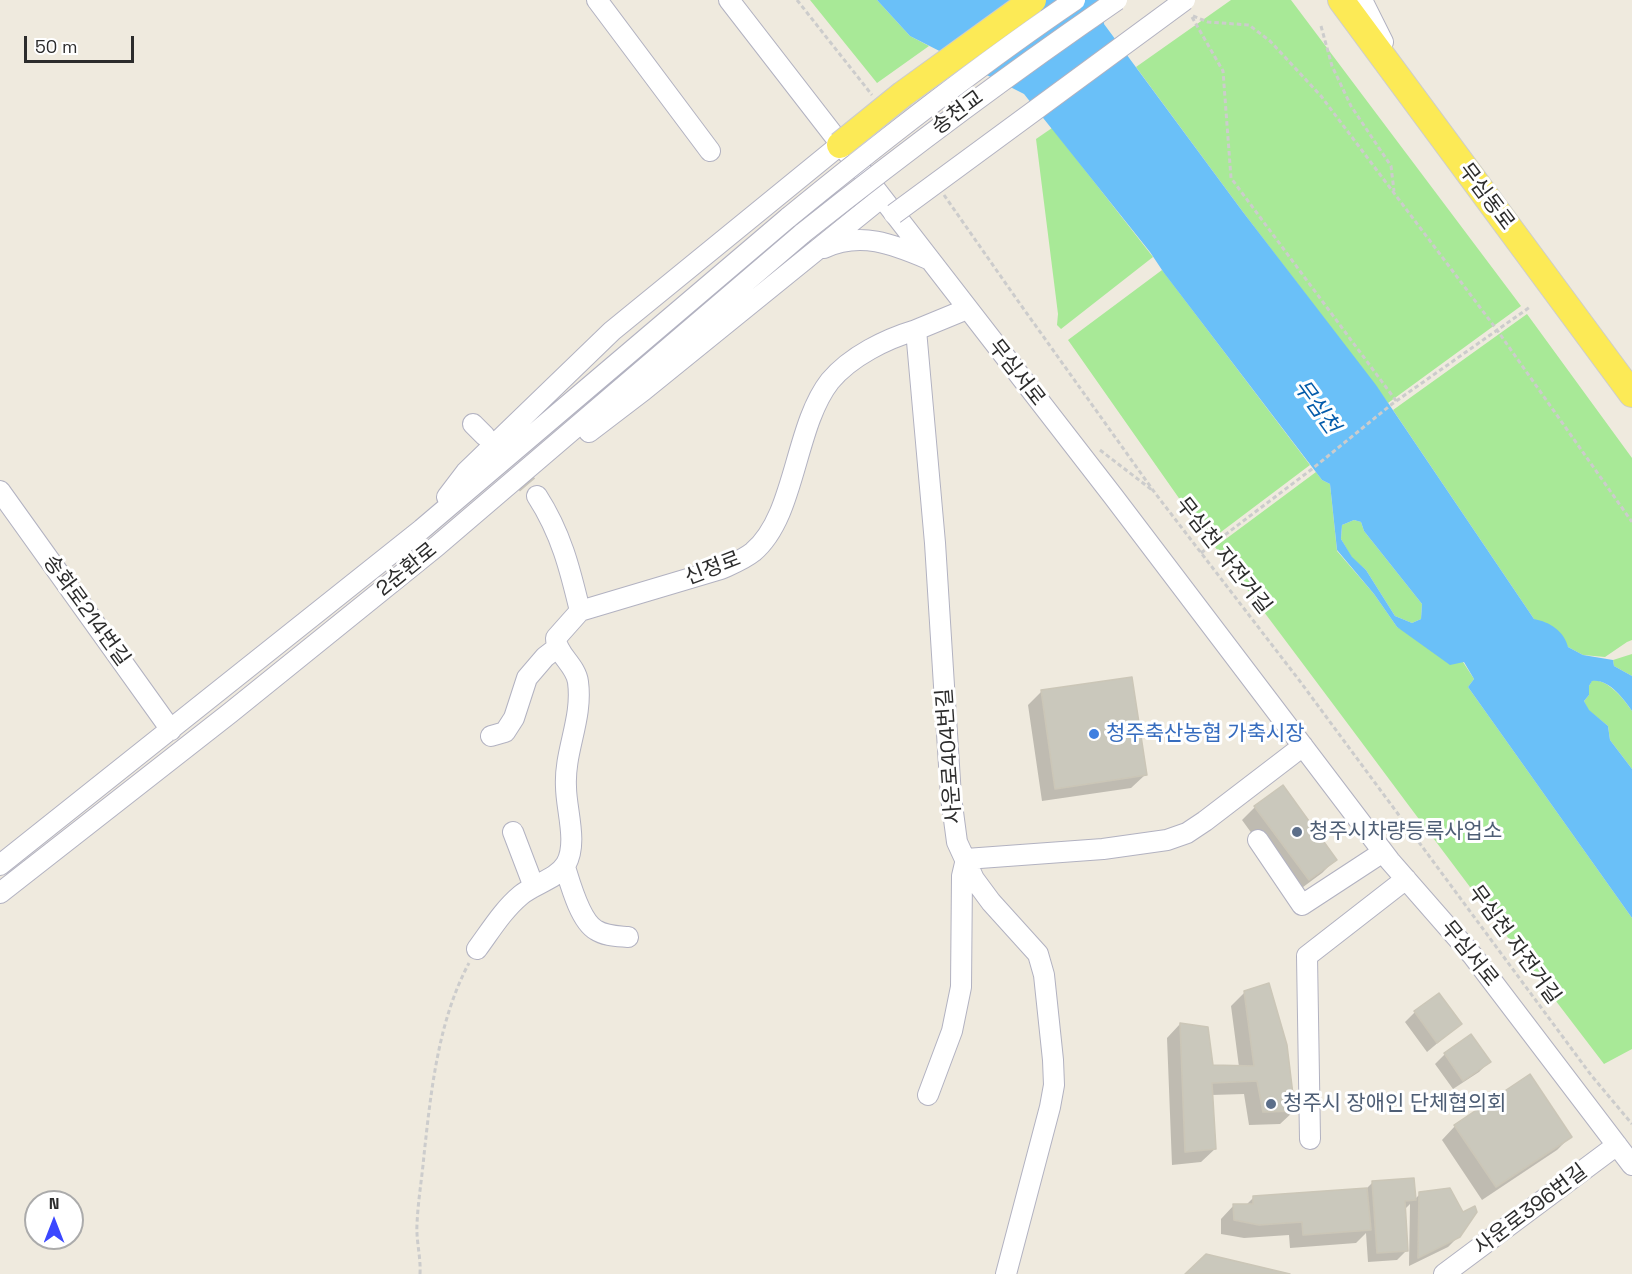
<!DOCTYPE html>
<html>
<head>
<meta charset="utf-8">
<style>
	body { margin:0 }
	#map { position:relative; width:1632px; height:1274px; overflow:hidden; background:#efeade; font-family:"Space Grotesk",sans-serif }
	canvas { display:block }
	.north { position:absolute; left:24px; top:1190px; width:60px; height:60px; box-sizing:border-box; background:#fff; border:2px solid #ababab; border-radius:50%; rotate:0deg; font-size:16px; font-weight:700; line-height:24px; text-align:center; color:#2c2c2c }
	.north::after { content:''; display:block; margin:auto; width:21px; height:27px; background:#3b47ff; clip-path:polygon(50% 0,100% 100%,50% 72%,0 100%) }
	.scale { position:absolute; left:24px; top:36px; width:110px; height:27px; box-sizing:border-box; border:3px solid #2c2c2c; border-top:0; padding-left:8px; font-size:18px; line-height:21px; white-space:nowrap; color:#2c2c2c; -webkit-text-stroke:4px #fff; paint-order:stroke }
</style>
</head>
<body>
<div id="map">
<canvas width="1632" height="1274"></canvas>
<div class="north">N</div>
<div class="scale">50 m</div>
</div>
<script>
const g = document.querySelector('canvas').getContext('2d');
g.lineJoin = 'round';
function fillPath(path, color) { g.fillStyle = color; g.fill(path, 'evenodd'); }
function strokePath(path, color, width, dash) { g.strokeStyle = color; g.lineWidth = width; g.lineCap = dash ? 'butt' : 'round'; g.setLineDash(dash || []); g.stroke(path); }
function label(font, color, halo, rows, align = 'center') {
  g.font = font + ' "Space Grotesk","Noto Sans KR",sans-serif'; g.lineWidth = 6; g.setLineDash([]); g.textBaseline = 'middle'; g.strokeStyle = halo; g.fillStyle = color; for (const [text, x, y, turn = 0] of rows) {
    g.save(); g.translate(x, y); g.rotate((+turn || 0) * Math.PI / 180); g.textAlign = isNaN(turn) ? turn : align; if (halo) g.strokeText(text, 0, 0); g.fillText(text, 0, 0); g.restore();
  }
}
const green = new Path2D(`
	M810,0H877L910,36L929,46L877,83Z
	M1231,0H1291L1521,306L1388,403L1243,212L1136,67Z
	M1052,128L1153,257L1061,329L1057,325L1058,314L1036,139Z
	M1162,270L1310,465L1209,541L1068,340Z
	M1527,314L1632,458V640L1627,642L1605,657L1583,655L1568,647L1534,619L1393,410Z
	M1316,472L1322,480L1330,484L1337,551L1374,594L1397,627L1463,662L1474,679L1468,687L1632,918V1049L1604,1064C1473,893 1345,719 1215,547Z
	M1354,520L1361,522L1364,531L1422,604L1421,619L1412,623L1395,616L1366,570L1352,558L1341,539L1342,525Z
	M1632,654V676L1614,666L1613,660Z
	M1592,680C1609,680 1623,698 1632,711V769L1610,740L1608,726L1588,710L1584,701L1589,695V686Z`);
const water = new Path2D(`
	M877,0H1105L1104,24L1243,212L1376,385L1534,619C1550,622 1564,631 1568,647L1583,655L1613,660L1614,666L1632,676V711C1623,698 1609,679 1592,681L1589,686V695L1584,701L1589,710L1608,726L1610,740L1632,769V918L1468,687L1474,679L1464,662L1450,665L1397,627L1374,594L1337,550L1330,484L1322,480L1164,273L1150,252L1024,94L910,36ZM1354,520L1361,522L1364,531L1422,604L1421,619L1412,623L1395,616L1366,570L1352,557L1341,539L1342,525Z`);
const shadow = new Path2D(`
	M1131,679L1145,775L1131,788L1042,801L1028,705L1041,692Z
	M1255,807L1335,860L1322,873L1295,893L1242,820Z
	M1245,992L1294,1111L1280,1124L1249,1125L1244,1094L1212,1095L1215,1149L1201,1162L1172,1165L1167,1038L1180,1024L1207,1028L1211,1066L1239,1067L1231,1006Z
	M1439,995L1460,1024L1427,1052L1405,1022L1415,1012Z
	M1445,1054L1489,1062L1479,1072L1453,1089L1435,1064Z
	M1455,1126L1570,1137L1557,1150L1482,1200L1442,1140Z
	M1372,1183L1414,1200L1420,1194L1459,1236L1448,1247L1409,1266L1410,1204L1404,1210L1407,1249H1408L1397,1260L1368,1262L1366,1233L1356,1243L1290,1248L1289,1235L1244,1238L1221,1234V1219L1234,1205L1245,1206L1254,1197L1365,1190Z`);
const building = new Path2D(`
	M1132,677L1147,775L1055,789L1041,690Z
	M1283,785L1337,860L1309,880L1254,806Z
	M1269,983L1287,1045L1295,1111L1263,1112L1257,1081L1212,1083L1216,1149L1185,1152L1180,1023L1208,1027L1213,1065L1254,1066L1244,991Z
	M1439,993L1462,1024L1437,1043L1414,1011Z
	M1471,1034L1491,1062L1463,1081L1444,1053Z
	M1530,1074L1572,1137L1496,1187L1454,1125Z
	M1414,1178L1416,1200L1405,1201L1408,1251L1377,1253L1372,1181Z
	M1367,1188L1371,1230L1303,1235L1302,1222L1259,1225L1234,1220L1233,1204H1253V1196Z
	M1450,1188L1463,1212L1475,1206L1477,1212L1460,1237L1418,1258L1419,1192Z
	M1206,1254L1290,1274H1185Z`);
const minorTunnel = new Path2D(`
	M495,447L537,496`);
const path = new Path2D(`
	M797,0L872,95
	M1193,16L1208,22L1249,25L1270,41L1321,96L1497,330L1632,522
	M1192,17L1223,71L1231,178L1397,402
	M1321,26L1332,66L1351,106L1391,166L1394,191
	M944,195L1018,301L1155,493L1299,680L1591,1075L1632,1124
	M1100,450L1152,490
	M1201,553L1312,469L1392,404L1530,307
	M420,1274C421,1257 416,1241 417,1224C418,1201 422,1178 424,1155C431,1091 438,1021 469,963`);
const minor = new Path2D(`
	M597,0L710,151
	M729,0L1113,496L1390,861L1473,956L1632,1165
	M1362,0L1383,42
	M824,248C860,231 893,244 928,259
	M967,309L916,330L935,543L951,797L957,842L974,879L991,902L1038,954L1044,975L1053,1060L1054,1085L1050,1107L1006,1274
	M473,424L485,436
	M589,432L644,390L881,198
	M0,491L171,730
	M537,496C561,533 570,569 580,611L721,569C732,564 743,560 753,552C796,516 794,427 830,381C851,356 886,339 916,330
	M447,497L466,472L612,331L840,145
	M491,736L505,732L514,718L527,678L545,657L558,647
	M513,832L534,887
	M1258,840L1302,905L1383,852
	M0,865L422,529L789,217
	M565,867C570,883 580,921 596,930C605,936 617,936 628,937
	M0,893L230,713L437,546L803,233
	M477,949C491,930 503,910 521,895C534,884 557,879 566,864C578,843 566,809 566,787C564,751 583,719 578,682C576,665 556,654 556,638L580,611
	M928,1095L952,1031L961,987L962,876L966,859L1103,849L1167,840L1187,833L1205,821L1303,746
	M1310,1139L1307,956L1406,879
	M1444,1274L1617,1145`);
const major = new Path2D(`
	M1341,0L1632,394`);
const minorBridge = new Path2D(`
	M894,214L1185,0
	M789,217C882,141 976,67 1075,0
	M803,233C905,152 1009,74 1117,0`);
const majorBridge = new Path2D(`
	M840,145L903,94L1033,0`);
const markers = [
	[1094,734,6,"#3f7fe0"],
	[1297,832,6,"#5c6f8a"],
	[1271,1104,6,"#5c6f8a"]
];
const streetNames = [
	["송천교",958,113,-37],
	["무심동로",1486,197,53],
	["무심서로",1016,373,52],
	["무심천 자전거길",1223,556,52],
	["신정로",713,569,-21],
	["2순환로",407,570,-39],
	["송화로214번길",86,611,54],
	["사운로404번길",950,756,-94],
	["무심천 자전거길",1514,945,54],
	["무심서로",1469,954,51],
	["사운로396번길",1531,1210,-37]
];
const shopNames = [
	["청주축산농협 가축시장",1106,734]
];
const serviceNames = [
	["청주시차량등록사업소",1309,832],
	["청주시 장애인 단체협의회",1283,1104]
];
const waterNames = [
	["무심천",1316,407,54]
];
fillPath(green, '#a8e997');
fillPath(water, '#6ac0f8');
fillPath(shadow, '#0003');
fillPath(building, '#cac8bc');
strokePath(building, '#cbc6b7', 1.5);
strokePath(minorTunnel, '#c8c4ba', 20, [20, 10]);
strokePath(minor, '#b2b2c1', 22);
strokePath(major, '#ccc', 28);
strokePath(path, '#ccc', 3, [4.5, 3]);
strokePath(minor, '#fff', 20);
strokePath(major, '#fcea56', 26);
strokePath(minorBridge, '#b2b2c1', 22, []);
strokePath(majorBridge, '#ccc', 28, []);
strokePath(minorBridge, '#fff', 20);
strokePath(majorBridge, '#fcea56', 26);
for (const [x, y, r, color] of markers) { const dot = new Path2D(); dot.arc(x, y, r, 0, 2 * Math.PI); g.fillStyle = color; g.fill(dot); strokePath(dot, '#fff', 2); }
label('21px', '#2c2c2c', '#fff', streetNames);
label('21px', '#366cbe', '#fff', shopNames, 'left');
label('21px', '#4e5e75', '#fff', serviceNames, 'left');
label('italic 22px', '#035baa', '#fff', waterNames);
</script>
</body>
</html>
